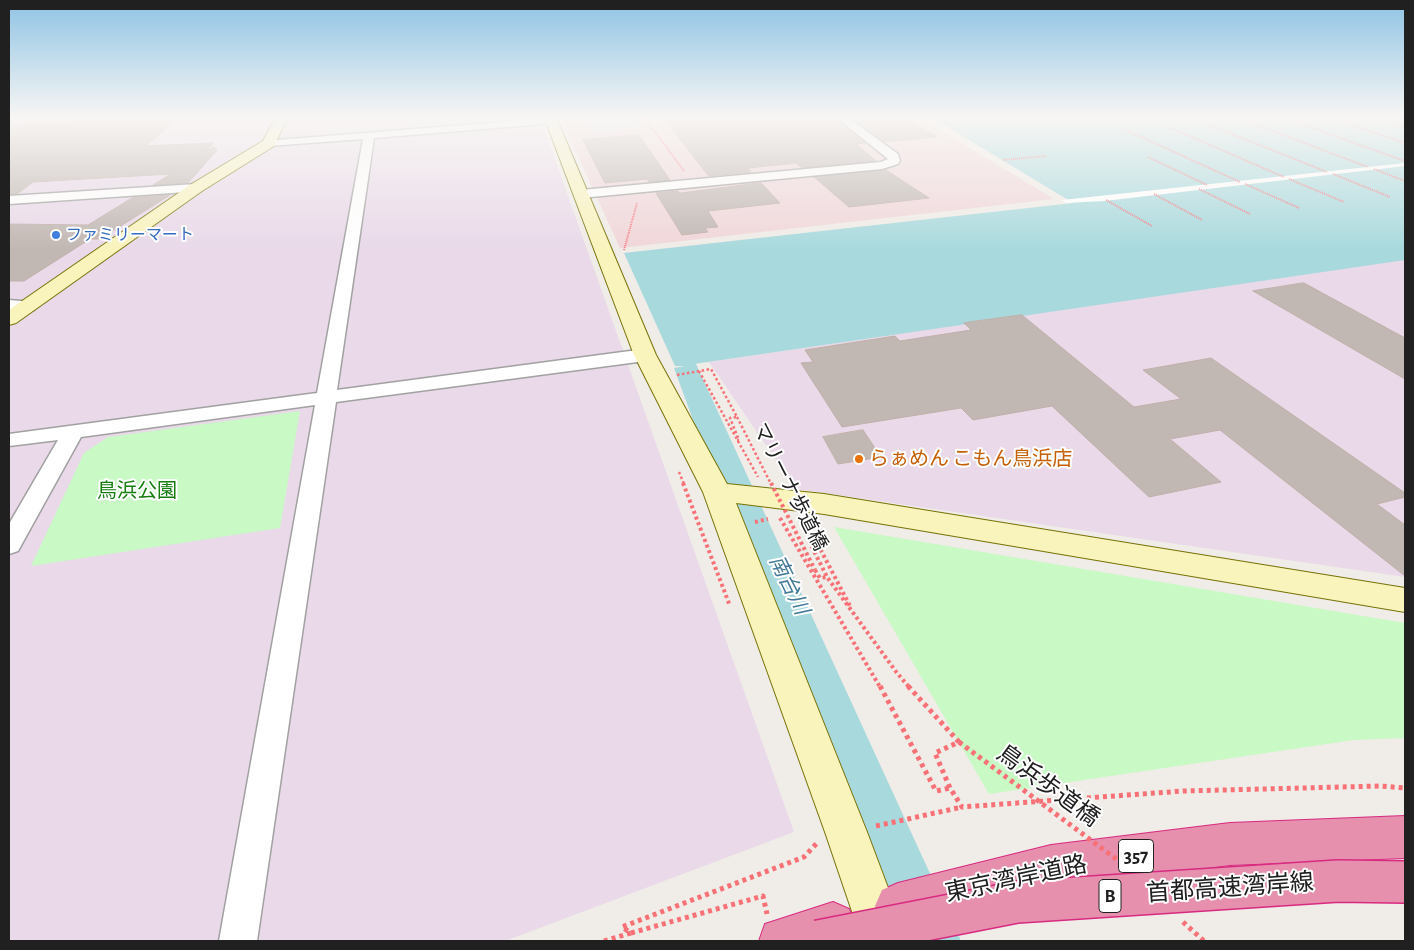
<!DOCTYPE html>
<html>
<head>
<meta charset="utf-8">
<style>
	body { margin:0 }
	#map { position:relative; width:1414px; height:950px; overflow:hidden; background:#f0ece7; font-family:"Alegreya Sans",sans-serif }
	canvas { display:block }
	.frame { position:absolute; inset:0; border:10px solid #202020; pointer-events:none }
</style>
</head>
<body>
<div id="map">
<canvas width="1414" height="950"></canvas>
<div class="frame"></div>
</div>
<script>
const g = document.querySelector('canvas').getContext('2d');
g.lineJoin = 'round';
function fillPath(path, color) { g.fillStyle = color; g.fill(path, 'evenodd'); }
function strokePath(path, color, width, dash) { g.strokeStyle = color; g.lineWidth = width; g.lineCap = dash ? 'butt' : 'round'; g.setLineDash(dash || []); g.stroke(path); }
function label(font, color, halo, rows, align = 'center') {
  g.font = font + ' "Alegreya Sans","Noto Sans JP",sans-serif'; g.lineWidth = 4; g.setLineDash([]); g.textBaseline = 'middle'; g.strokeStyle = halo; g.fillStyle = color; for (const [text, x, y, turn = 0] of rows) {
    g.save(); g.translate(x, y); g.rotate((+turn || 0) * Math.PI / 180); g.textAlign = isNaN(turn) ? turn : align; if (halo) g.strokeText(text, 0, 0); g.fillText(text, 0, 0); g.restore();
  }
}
const commercial = new Path2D(`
	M560,117H919L1054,199L620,248Z`);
const industrial = new Path2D(`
	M9,117H540L794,832L505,941H9Z
	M1405,258V577L796,489L709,362Z`);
const park = new Path2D(`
	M300,411L280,528L31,566L84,453L108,437Z
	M834,527L1405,623V738L1354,740L989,794Z`);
const parking = new Path2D(`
	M585,117H634L641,127L593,132Z`);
const water = new Path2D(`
	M931,117H1405V260L694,364H696L961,941H884L674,368L685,366H675L624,253L1073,203Z`);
const pier = new Path2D(`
	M1405,163V166L1104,201L1066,203L1062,200Z`);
const building = new Path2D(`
	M180,117L145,146L214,143L205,152L214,147L217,150L188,183L153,185L171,174L33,182L17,194H9V125Z
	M663,117H834L866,143L856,144L876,161L802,168L796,163L748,168L751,172L709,176Z
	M850,117H905L937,137L884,142Z
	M639,135L670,180L649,182L647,179L605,183L583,140Z
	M886,170L929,198L849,207L814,177Z
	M761,183L780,203L708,211L718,227L705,228L708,232L682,235L656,193L678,191L679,193Z
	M170,195L100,239H90L24,281H9V224L88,225L132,198Z
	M1304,283L1405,338V379L1253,291Z
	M1022,315L1134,407L1181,399L1143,370L1211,358L1405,493V497L1377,504L1405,525V576L1220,430L1170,439L1221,482L1149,497L1052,406L973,420L961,408L842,427L801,363L813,362L805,350L895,336L900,341L971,330L964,323Z
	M863,430L881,457L838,464L823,437Z`);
const pathFar3 = new Path2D(`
	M644,117L684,171
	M1282,117L1405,161
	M1328,117L1405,143
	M1374,117L1405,127
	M1241,119L1368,167
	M1204,123L1327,172
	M1166,126L1284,177
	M1126,130L1240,182
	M1148,157L1207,185
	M1003,160L1047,156
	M1374,169L1405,181
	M1333,174L1390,197
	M1289,179L1344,202
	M1245,184L1299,208
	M1199,189L1250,214
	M1154,194L1202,220
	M1106,200L1152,226
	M624,250L637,203`);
const pathFar2 = new Path2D(`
	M699,371L758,477
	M677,375L711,369L737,417L730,418L739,440H737
	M679,472L684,484`);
const pathFar1 = new Path2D(`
	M683,483L730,606
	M780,518L880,687
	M755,522L768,519
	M815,539L850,606
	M809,541L827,577
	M815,570L820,578L827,577L897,673L909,687`);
const path = new Path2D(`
	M880,686L936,791L950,788
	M908,686L959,742L935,753L950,788L962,807L1183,791L1381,786L1405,788
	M876,826L962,807
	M631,933L763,896L767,914
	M604,941L631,933L622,927L804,857L817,843`);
const street = new Path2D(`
	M836,117H847L898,154L900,161L898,164L882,169L581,198L575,194L581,190L881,162L888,159Z
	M552,118L556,119L557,121L556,123L374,138L337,390L645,349L652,351L654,355L652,359L645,361L336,402L257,941H219L315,405L81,437L18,551L9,554V524L58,440L9,446V434L317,393L363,139L269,146L263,143L265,141Z
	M196,184L202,188L201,191L9,204V196Z
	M9,300L34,302L36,306L34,310H9Z`);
const secondary = new Path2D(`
	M276,117H288L274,146L202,191L16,323L9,325V310L190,185L263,141Z
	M544,117H556L656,355L727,484L824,494L1405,588V612L824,514L736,503L867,832L908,941H862L825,832L703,492L634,355Z`);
const highway = new Path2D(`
	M1405,816V858L1230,865L1051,889L898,929L882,922L875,906L882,890L898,883L1051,845L1230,823Z
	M833,902L849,909L856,925L849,941H759L765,924Z`);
const pathBridgeFar2 = new Path2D(`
	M737,417L771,484`);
const pathBridgeFar1 = new Path2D(`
	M771,483L815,570`);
const pathBridge = new Path2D(`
	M959,742L1123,864
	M1183,922L1204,941`);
const highwayBridge = new Path2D(`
	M818,941L1017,902L1338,881L1405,882`);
const markers = [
	[56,235,5,"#3f7fe0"],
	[859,459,5,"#e8710a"]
];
const farShopnames = [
	["ファミリーマート",66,235]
];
const shields = [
	[1136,856,35],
	[1110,896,22]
];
const shieldNames = [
	["357",1136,856],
	["B",1110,896]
];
const foodNames = [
	["らぁめん こもん鳥浜店",869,459]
];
const streetNames = [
	["マリーナ歩道橋",790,487,63]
];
const parkNames = [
	["鳥浜公園",137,491]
];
const waterNames = [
	["南台川",789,585,64]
];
const nearStreetnames = [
	["鳥浜歩道橋",1048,786,36],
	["東京湾岸道路",1016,879,-12],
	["首都高速湾岸線",1230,888,-4]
];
fillPath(commercial, '#f0d6d9');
fillPath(industrial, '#e9d9e9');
fillPath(park, '#c9f9c5');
fillPath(parking, '#e0e0e0');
fillPath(water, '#a8d9dd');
fillPath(pier, '#fff');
fillPath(building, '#c1b7b3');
strokePath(building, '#c2b0a9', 1);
strokePath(street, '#a1a1a1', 3);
strokePath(secondary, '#777207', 2);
strokePath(highway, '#d82a80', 2);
strokePath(pathFar3, '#f77177', 2, [1, 1]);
strokePath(pathFar2, '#f77177', 2.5, [2.5, 2.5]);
strokePath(pathFar1, '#f77177', 4, [3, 3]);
strokePath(path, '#f77177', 5, [4, 4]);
fillPath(street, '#fff');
fillPath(secondary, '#f9f3bc');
fillPath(highway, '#e690ad');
strokePath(highwayBridge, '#d82a80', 44, []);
strokePath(pathBridgeFar2, '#f77177', 2.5, [2.5, 2.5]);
strokePath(pathBridgeFar1, '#f77177', 4, [3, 3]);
strokePath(pathBridge, '#f77177', 5, [4, 4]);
strokePath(highwayBridge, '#e690ad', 41);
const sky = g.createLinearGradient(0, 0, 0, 250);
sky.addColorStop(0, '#8ec3e4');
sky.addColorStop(0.47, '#f8f6f4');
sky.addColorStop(1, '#f8f6f400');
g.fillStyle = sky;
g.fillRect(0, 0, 1414, 250);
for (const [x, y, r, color] of markers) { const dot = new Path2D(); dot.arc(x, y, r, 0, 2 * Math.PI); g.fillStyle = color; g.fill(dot); strokePath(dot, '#fff', 2); }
label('16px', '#366cbe', '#fff', farShopnames, 'left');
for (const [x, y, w] of shields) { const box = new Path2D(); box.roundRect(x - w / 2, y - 16.5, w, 33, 4); g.fillStyle = '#fff'; g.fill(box); strokePath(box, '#202020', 1); }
label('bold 19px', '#202020', null, shieldNames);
label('20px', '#c56008', '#fff', foodNames, 'left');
label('20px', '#202020', '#fff', streetNames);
label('20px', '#157e0e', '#fff', parkNames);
label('italic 21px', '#447a97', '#fff', waterNames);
label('24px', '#202020', '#fff', nearStreetnames);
</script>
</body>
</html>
